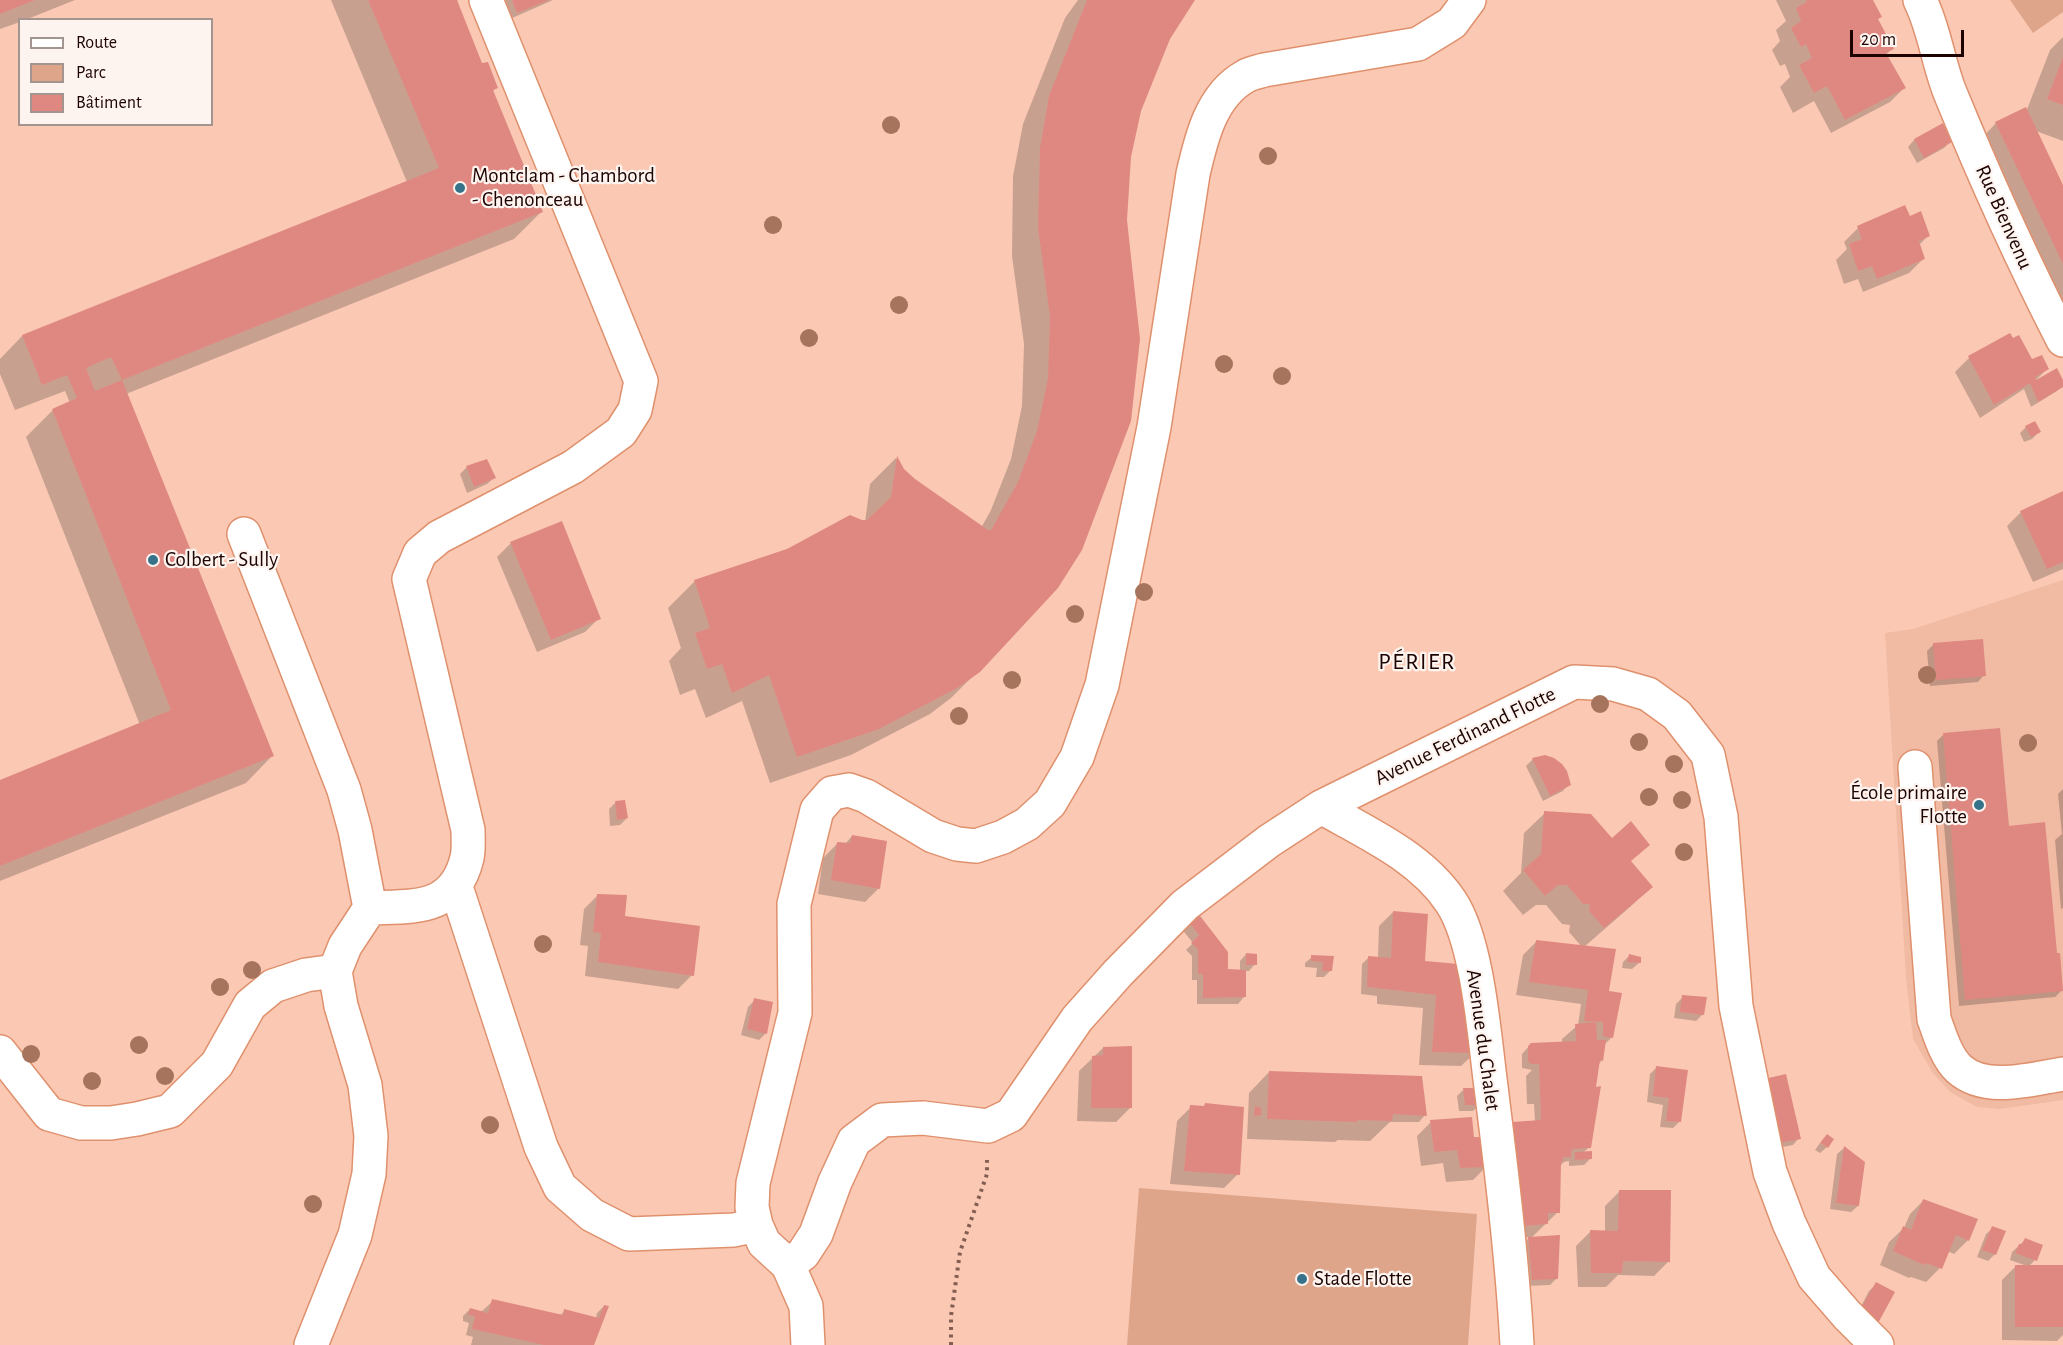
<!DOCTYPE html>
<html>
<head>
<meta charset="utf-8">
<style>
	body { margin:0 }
	#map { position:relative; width:2063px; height:1345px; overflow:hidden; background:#fbc9b3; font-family:"Alegreya Sans",sans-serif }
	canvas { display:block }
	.legend { position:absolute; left:18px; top:18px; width:195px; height:108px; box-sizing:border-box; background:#fdf4f0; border:2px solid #a39490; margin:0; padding:8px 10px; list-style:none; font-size:18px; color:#1c0300 }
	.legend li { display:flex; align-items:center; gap:12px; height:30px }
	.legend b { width:30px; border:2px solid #a39490 }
	.scale { position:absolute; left:1850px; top:30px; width:114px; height:27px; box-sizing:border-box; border:3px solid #1c0300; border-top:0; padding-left:8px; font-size:18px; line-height:21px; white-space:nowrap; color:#1c0300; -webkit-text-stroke:4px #fdf4f0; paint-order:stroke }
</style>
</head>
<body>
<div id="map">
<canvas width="2063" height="1345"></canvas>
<ul class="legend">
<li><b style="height:8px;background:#fff"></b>Route</li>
<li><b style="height:16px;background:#dfa58b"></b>Parc</li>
<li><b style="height:16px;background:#df8881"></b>Bâtiment</li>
</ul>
<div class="scale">20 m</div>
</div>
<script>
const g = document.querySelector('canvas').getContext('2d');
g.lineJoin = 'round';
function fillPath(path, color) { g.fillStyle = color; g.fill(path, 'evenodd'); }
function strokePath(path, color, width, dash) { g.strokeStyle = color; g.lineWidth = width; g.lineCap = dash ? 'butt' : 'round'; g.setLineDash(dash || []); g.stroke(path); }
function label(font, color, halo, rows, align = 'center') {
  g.font = font + ' "Alegreya Sans",sans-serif'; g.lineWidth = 4.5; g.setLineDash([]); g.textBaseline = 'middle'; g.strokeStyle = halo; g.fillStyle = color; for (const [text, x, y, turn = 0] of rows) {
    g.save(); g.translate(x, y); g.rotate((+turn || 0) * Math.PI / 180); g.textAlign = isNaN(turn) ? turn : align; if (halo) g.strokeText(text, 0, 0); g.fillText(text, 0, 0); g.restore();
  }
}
const built = new Path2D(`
	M2063,580V1100L1999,1109L1977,1107L1950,1092L1932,1072L1913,1039L1906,977L1885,633L1913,629Z`);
const green = new Path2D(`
	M2010,0H2063V12L2033,33Z
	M1139,1188L1477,1214L1468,1345H1127Z`);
const shadow = new Path2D(`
	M0,0H75L25,20H20V22L0,29Z
	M331,0H458L456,2L482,65L496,88L492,92L541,212L514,239L126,394L272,756L246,783L0,881V781L140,725L26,437L53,410L70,403L65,391L15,410L0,374V359L22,336L407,182Z
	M493,0H553L510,19Z
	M1078,0H1193L1168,39L1140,110L979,670L951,698L930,714L851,755L770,783L742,701L706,718L695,689L680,695L669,661L681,648L668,608L695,581L865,522L870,484L896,458L903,470L914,480L981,528L991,510L1011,459L1022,406L1024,344L1012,256L1013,176L1023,124L1065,18Z
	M1776,0H1871L1877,20L1892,48L1886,55L1904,88L1890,102L1831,133L1814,101L1793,113L1780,87L1790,77L1785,64L1780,66L1772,50L1780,41L1776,30L1786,21Z
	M2063,37V141L2036,131L2063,189V328L1976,144L1996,123L2026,112L2050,50Z
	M1942,125L1950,142L1944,148L1917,163L1908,147L1914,140Z
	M1909,218L1929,235L1919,245L1923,259L1909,273L1863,292L1858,279L1844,284L1836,260L1847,249L1844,242L1858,228Z
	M1969,358L2031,361L2047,369L2036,380L2063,383V385L2057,391L2031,407L2024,389L1980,418L1955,372Z
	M2026,427L2039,432L2032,439L2024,442L2020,433Z
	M467,467L494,478L487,484L467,493L460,474Z
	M2063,492V569L2033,582L2007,526L2021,512Z
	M511,543L599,618L585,632L537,652L497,557Z
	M1934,644L1984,675L1978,682L1930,686L1927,651Z
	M1943,735L2007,828L2055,954L2062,990L2055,997L1959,1006L1937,741Z
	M1545,757L1569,784L1563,791L1543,801L1526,766L1533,759Z
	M2063,789V908L2061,909L2055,840L2062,834L2058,794Z
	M615,803L627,818L620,825L610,826L609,809Z
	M1545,813L1629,861L1651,887L1630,907L1584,947L1607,993L1612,1037L1605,1044L1602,1060L1598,1065L1589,1147L1583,1153L1590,1159L1584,1165L1569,1166V1161L1564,1162L1559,1167L1558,1212L1531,1238L1557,1278L1550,1285L1526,1286L1522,1245L1530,1237L1509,1239L1498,1137L1512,1123L1535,1121L1534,1104H1527L1526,1076L1532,1070L1522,1068V1054L1531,1044H1562V1039L1578,1025L1581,1004L1516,995L1523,955L1537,941L1582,947L1569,932L1570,925L1562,924L1546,905H1536L1523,915L1503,891L1521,873L1524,833Z
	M852,836L879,888L865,902L818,894L823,858L837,844H845Z
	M598,895L623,917L692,975L678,989L585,976L588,946L580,945L584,909Z
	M1393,912L1475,1053L1461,1066L1419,1065L1423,1008L1377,1004V996L1361,994L1362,964L1369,957L1378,958L1379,926Z
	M1196,914L1226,971H1240V961L1246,954L1255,964L1249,971H1244V997L1238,1004H1197V980H1192V956L1186,950L1193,943L1181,928Z
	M1629,956L1639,963L1632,969L1622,968L1623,962Z
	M1312,957L1332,958L1331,970L1324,977H1316L1317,968L1305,967V963Z
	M1683,997L1703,1014L1696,1021L1674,1018L1676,1004Z
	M755,1000L766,1033L759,1040L741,1035L748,1007Z
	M1103,1048L1130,1108L1116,1122L1077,1121L1079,1071Z
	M1657,1067L1679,1122L1673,1128L1660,1127L1663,1105L1647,1102L1650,1074Z
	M1269,1072L1425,1115L1419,1122H1390L1370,1141L1338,1140L1335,1142L1247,1139L1249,1093Z
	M1758,1087L1799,1138L1793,1145L1772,1149Z
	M1463,1090L1480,1104L1473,1111H1459L1457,1096Z
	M1191,1107L1238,1174L1224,1188L1170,1184L1177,1121Z
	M1431,1122L1473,1139L1487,1166L1473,1180L1446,1182L1443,1163L1421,1166L1417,1136Z
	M1820,1143L1827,1147L1820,1153L1815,1150Z
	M1844,1148L1864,1163L1858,1206L1851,1212L1830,1209L1837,1154Z
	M1619,1192L1668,1262L1654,1276L1618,1275L1606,1287H1578L1576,1246L1590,1232H1605V1206Z
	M1924,1200L1968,1240L1954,1254L1947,1251L1940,1268L1926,1282L1911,1277L1909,1278L1880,1265L1889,1242L1904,1228L1910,1214Z
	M1993,1228L2004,1231L1995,1254L1988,1261L1977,1257L1986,1234Z
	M2025,1240L2035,1260L2029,1266H2063V1335L2057,1341L2002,1340V1280L2016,1266H2027L2010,1260L2012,1252Z
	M1876,1284L1893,1293L1856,1316L1869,1291Z
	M493,1301L560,1316L565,1310L596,1318L597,1313L604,1306L592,1345H471L473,1337L466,1335L469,1323L463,1321V1316L470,1309L481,1312Z`);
const building = new Path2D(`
	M0,0H35L0,14Z
	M368,0H457L482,63L488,62L498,88L493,90L543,212L122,380L111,357L86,368L95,391L122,380L274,756L0,866V780L171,710L52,409L77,398L67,375L42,385L22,335L439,168Z
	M512,0H549L517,13Z
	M1087,0H1195L1170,39L1141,111L1131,157L1127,220L1140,339L1131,421L1082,550L1058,588L980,672L959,687L879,729L797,757L769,675L732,693L722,664L707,669L695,633L710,628L694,580L787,549L850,515L862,520H867L891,497L897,456L904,469L915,479L988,530H991L1018,482L1037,431L1048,378L1050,316L1038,228L1040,148L1049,96Z
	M1806,0H1873L1882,17L1878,19L1894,49L1886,53L1906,88L1845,120L1827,86L1814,93L1799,65L1812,58L1806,44L1801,47L1791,28L1801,21L1796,8L1807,2Z
	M2063,57V105L2047,99Z
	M2026,107L2063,185V264L1995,122Z
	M1943,123L1952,142L1924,158L1914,139Z
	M1905,205L1910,216L1921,211L1930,236L1919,241L1925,259L1877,279L1872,266L1858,271L1849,244L1862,239L1857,226Z
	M2010,333L2013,338L2019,335L2032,359L2042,355L2049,369L2035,377L2036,380L2057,368L2063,380V387L2038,402L2030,383L1994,405L1968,356Z
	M2035,421L2041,432L2031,437L2025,426Z
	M487,459L496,478L474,487L466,466Z
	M2063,491V562L2047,569L2020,511Z
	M562,521L601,619L551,640L510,542Z
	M1983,639L1986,676L1936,680L1933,643Z
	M2000,728L2009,826L2045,822L2057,953H2060L2063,991L1965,1000L1943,733Z
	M1545,755L1554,758L1562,764L1567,771L1571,785L1550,796L1532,758Z
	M625,800L628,818L617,820L615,801Z
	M1544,811L1591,814L1612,838L1631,821L1650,845L1631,861L1653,887L1604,928L1589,911L1590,904H1583L1567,885H1558L1545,896L1523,870L1541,854Z
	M852,835L887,841L880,889L831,880L837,842L850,843Z
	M597,894L627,895L625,916L700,926L694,976L598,962L601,933L593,932Z
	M1393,911L1428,914L1425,961L1459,964L1476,1053L1432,1052L1436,995L1367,987L1368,956L1391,958Z
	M1197,912L1228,952V969L1246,970V997L1203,998V974H1198V949L1191,943L1199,935L1187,920Z
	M1536,940L1616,949L1609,991L1622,993L1613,1038L1603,1036V1022L1584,1021L1588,990L1529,982Z
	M1246,953L1257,954V965H1246Z
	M1629,954L1641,957V963L1627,962Z
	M1311,955L1334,956L1332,971H1322L1323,962L1311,961Z
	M1682,995L1707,997L1704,1015L1680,1012Z
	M754,998L773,1002L767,1034L747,1029Z
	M1596,1022L1597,1040H1606L1603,1061L1600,1060L1596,1087L1601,1086L1591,1148L1572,1149L1571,1157H1563V1161L1561,1162L1560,1213H1548V1224L1522,1226L1512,1122L1541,1120L1539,1064H1531L1528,1061V1046L1531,1043L1576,1041L1575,1024Z
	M1132,1046V1108H1091L1092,1056L1103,1055V1047Z
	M1656,1066L1688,1070L1681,1122L1666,1121L1669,1098L1653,1096Z
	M1269,1071L1422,1076L1427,1116L1393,1114L1392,1121L1357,1120V1122L1267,1119Z
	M1786,1074L1801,1139L1779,1143L1764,1079Z
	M1463,1088H1479L1481,1105H1465Z
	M1205,1103L1244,1107L1240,1175L1184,1171L1190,1105L1204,1106Z
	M1255,1106L1261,1108V1115L1254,1116Z
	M1472,1117L1474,1137H1479L1480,1133L1483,1132L1488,1167L1460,1168L1457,1150L1434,1152L1430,1120Z
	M1827,1134L1834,1139L1828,1148L1820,1143Z
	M1844,1146L1865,1162L1859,1206L1836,1203Z
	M1592,1151V1159L1575,1160V1152Z
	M1619,1190H1671L1670,1262L1623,1261L1622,1273H1591L1590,1230L1618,1231Z
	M1923,1199L1978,1219L1969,1241L1956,1235L1942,1269L1926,1263L1924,1265L1893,1251L1903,1226L1911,1230Z
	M1992,1226L2006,1231L1996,1255L1982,1250Z
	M1560,1235L1558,1279L1532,1280L1528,1237Z
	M2025,1238L2043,1245L2037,1261L2015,1253L2019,1244H2022Z
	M2015,1265H2063V1327H2015Z
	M1876,1282L1895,1292L1877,1325L1861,1308Z
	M492,1299L563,1315L564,1309L599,1318L604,1305L609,1306L594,1345H544L472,1329L475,1316L468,1315L470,1308L488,1313Z`);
const path = new Path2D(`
	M951,1345V1316L960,1252L987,1174V1160`);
const minor = new Path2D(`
	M1920,0C1935,30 1938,64 1951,95C1985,178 2022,260 2063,340
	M244,534L344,790L355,830L370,908
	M1915,767L1934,1019C1940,1035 1946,1057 1959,1069C1986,1093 2031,1079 2063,1074
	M1321,807C1367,833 1421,857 1451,902C1477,941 1484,1031 1490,1079C1501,1167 1512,1256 1517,1345
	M456,887L541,1147L560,1187L592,1215L629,1234L734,1230L756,1225
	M0,1052L49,1114L81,1123H111L137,1119L170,1111L217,1064L250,1005L273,986L306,975L335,971
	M788,1265L803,1254L816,1234L835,1182L854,1141L882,1120L923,1118L988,1126L1011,1115L1077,1019L1118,973L1185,905L1269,841L1321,807L1574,682L1613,684L1648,694L1677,715L1708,755L1721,817L1736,1006L1770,1172L1789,1223L1814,1277L1847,1315L1877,1345
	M311,1345L355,1235L369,1174L371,1136L365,1085L341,1006L335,971L345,946L370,908C415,906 454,911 467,858C469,849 468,838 468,830L409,579L420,553L439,537L573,467L621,432L635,410L641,381L486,0
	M808,1345L806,1306L788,1265L764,1243L756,1225L752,1207L753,1183L795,1013L794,904L817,810L832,793L849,790L866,796L933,836L957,844L976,846L1003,837L1027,824L1050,803L1077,757L1102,685L1154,427L1193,174C1201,139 1211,95 1246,76C1251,73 1258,72 1264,70L1418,44L1452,23L1469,0`);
const trees = [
	[891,125],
	[1268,156],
	[773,225],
	[899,305],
	[809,338],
	[1224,364],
	[1282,376],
	[1144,592],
	[1075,614],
	[1927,675],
	[1012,680],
	[1600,704],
	[959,716],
	[1639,742],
	[2028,743],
	[1674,764],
	[1649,797],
	[1682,800],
	[1684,852],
	[543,944],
	[252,970],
	[220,987],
	[139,1045],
	[31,1054],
	[165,1076],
	[92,1081],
	[490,1125],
	[313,1204]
];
const markers = [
	[460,188,6,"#367289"],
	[153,560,6,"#367289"],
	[1979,805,6,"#367289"],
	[1302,1279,6,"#367289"]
];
const poiNames = [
	["Montclam - Chambord",472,176],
	["- Chenonceau",472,200],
	["Colbert - Sully",165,560],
	["École primaire",1967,793,"right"],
	["Flotte",1967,817,"right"],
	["Stade Flotte",1314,1279]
];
const streetNames = [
	["Rue Bienvenu",2004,217,66],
	["Avenue Ferdinand Flotte",1465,736,-26],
	["Avenue du Chalet",1483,1040,82]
];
const quarterNames = [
	["PÉRIER",1417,662]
];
fillPath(built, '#f0baa3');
fillPath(green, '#dfa58b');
fillPath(shadow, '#0003');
fillPath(building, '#df8881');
strokePath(minor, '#df906d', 36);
strokePath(path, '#835e52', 4, [3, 4.5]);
strokePath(minor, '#fff', 33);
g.fillStyle = '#a6735c';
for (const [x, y] of trees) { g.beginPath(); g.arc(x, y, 9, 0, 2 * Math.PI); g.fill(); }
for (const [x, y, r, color] of markers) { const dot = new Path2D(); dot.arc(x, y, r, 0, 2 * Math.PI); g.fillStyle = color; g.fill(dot); strokePath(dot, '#fdf4f0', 2); }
label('21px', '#1c0300', '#fdf4f0', poiNames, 'left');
label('21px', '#1c0300', '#fdf4f0', streetNames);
g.letterSpacing = '1.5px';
label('24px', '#1c0300', '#fdf4f0', quarterNames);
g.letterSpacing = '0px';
</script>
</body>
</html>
